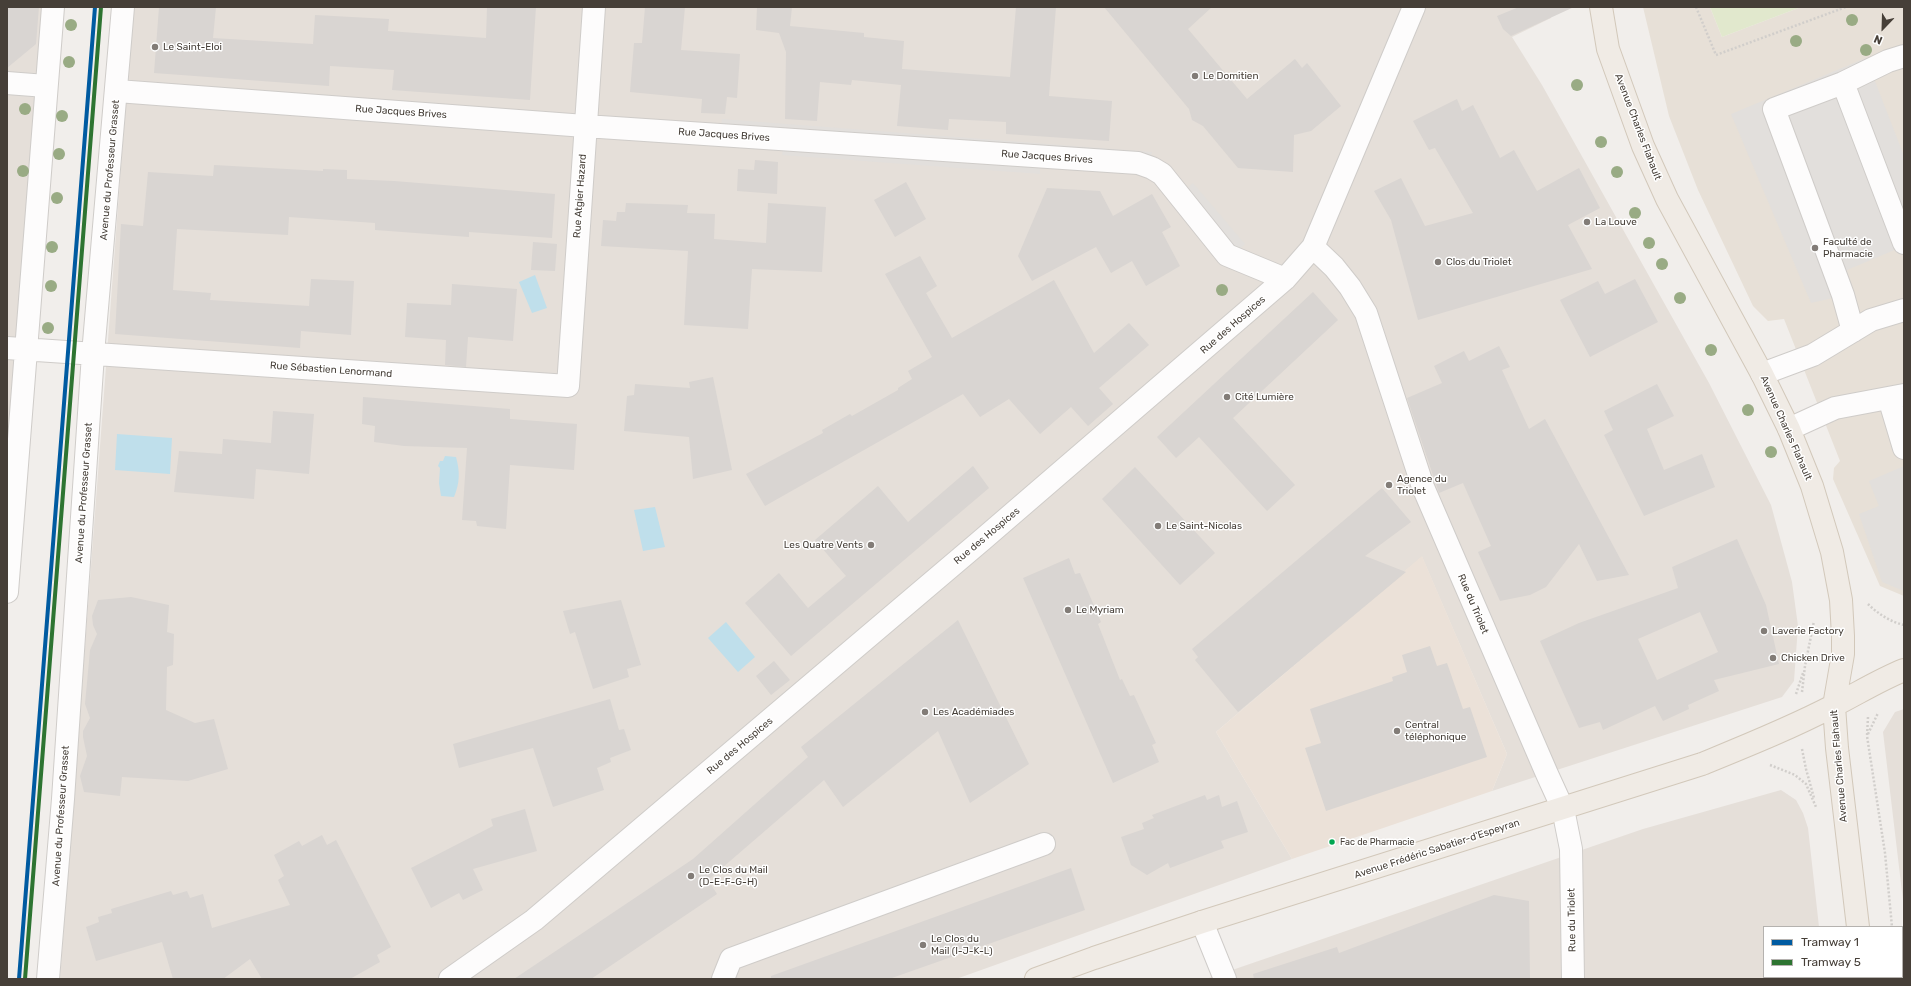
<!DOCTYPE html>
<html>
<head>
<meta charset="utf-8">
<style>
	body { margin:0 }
	#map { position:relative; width:1911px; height:986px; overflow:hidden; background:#f1eeeb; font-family:Rubik,sans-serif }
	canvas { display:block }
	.frame { position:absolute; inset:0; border:8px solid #463f38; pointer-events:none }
	.legend { position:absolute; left:1763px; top:926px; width:140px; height:52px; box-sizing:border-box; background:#fff; border:1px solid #b5b2af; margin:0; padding:5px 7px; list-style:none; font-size:12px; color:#463f38 }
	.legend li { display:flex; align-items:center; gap:8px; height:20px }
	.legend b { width:20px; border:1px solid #b5b2af }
	.north { position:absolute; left:1863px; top:8px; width:40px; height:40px; -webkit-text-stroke:3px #fff; paint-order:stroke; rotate:203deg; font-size:11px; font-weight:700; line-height:16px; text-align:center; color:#463f38 }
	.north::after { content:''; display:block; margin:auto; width:14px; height:18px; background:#463f38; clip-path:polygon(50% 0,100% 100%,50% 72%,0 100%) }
</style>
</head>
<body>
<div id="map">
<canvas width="1911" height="986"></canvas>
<div class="frame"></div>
<ul class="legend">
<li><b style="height:5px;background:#005ba1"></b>Tramway 1</li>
<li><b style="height:5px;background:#2d7431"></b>Tramway 5</li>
</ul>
<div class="north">N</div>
</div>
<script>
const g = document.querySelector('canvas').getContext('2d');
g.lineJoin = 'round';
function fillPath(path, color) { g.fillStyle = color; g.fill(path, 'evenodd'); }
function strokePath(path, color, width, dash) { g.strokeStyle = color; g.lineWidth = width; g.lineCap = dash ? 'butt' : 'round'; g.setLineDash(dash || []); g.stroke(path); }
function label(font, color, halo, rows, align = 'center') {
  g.font = font + ' Rubik,sans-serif'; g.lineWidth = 3; g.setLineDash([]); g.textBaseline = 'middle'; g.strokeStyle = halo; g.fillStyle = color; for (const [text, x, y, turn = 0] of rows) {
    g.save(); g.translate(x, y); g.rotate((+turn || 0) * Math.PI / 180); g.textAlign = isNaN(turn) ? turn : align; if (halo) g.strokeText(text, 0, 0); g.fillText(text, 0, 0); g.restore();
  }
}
const residential = new Path2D(`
	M7,7H47L7,506Z
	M133,7H1550L1551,18L1512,37L1542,85L1709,383L1771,505L1792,582L1798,626L1794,681L1782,697L1492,791L1507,754L1422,557L1216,732L1292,859L956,979H60Z
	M1904,709V909L1883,732L1895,712Z
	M1781,790L1796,800L1803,813L1808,828L1819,927H1764V977H1825V979H1206L1643,829Z`);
const commercial = new Path2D(`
	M1422,556L1507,754L1492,791L1292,859L1216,732Z`);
const education = new Path2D(`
	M1643,7H1710L1722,37L1801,7H1904V596L1880,586L1833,479L1834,468L1840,461L1784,319L1768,321L1753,306L1698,190L1669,116Z`);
const green = new Path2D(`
	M1710,7H1801L1722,37Z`);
const parking = new Path2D(`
	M1866,58L1904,156V246L1847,270L1850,294L1811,303L1731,114Z
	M722,119L1152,152L1150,160L721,129Z
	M783,146L1040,165V174L782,155Z
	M1193,183L1245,244L1238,251L1186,189Z
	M1904,466V591L1882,582L1859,514L1879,506L1869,481Z`);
const water = new Path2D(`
	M535,275L547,308L532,313L519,282Z
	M117,434L172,438L170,474L115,470Z
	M445,456L456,457C460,471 460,483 454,497L441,496L439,483L440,468L438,466L440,461H443Z
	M655,507L665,547L643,551L634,510Z
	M726,622L755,657L738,672L708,638Z`);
const building = new Path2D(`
	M7,7H39L36,44L7,68Z
	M159,7H216L213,38L313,44L315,15L389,19L388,31L486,38L487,7H536L530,100L392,90L394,70L330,66L329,86L154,73Z
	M645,7H685L681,50L740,54L737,98L727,97L725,114L701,113L702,99L630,92L634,43H642Z
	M757,7H792L790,26L864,33V37L904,41L902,69L1010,77L1016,7H1056L1049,96L1112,101L1109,141L1006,134V122L949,119L948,130L897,126L901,85L852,80L851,85L820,82L817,121L785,119L786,52L779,33L756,30Z
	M1104,7H1212L1188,29L1247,99L1295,59L1302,68L1307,63L1341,106L1311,131L1294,135L1293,172L1238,168L1203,126L1192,120L1189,109Z
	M1519,7H1574L1511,36L1503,29L1497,16Z
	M1457,99L1462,111L1473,105L1500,158L1514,150L1537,191L1579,168L1600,208L1568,225L1592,269L1418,320L1391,220L1374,191L1401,178L1425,226L1473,213L1435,148L1429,150L1413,121Z
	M755,160L778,162L777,194L737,191L738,169L754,170Z
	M214,165L323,171V169L347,170V179L394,181L555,194L552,238L469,232V237L375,230V223L289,217L288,235L177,229L173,290L211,293L210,300L309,306L311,279L354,281L351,335L301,331L300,348L115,334L121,224L143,226L148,172L213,176Z
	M906,182L926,219L895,237L874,200Z
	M1047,188L1100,191L1113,216L1152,194L1171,227L1162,232L1180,266L1146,286L1132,261L1111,273L1096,247L1032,281L1018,256Z
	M626,203L688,205L687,213L715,214L714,239L766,243L768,203L826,207L822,272L752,269L748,329L684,325L688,251L601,246L603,220L616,221L617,212H625Z
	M533,242L557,244L555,271L531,270Z
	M920,256L937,286L926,293L952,338L1054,280L1094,353L1129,323L1149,345L1099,388L1113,404L1088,426L1071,407L1040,434L1009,399L980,417L963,394L765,506L746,474L823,433L822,430L850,414L852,416L898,390V388L912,379L908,371L932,357L885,274Z
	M1635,279L1658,322L1590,357L1560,300L1598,281L1605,294Z
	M452,284L517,289L513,341L468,337L466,367L445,365L446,340L405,337L407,303L451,305Z
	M1313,292L1338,320L1233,418L1295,485L1267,511L1199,437L1176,458L1157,437Z
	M1499,346L1510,367L1502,370L1529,429L1545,419L1629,575L1597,581L1579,544L1546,587L1530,595L1500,601L1478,552L1491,546L1463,483L1439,493L1407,398L1442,383L1434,366L1464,351L1469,361Z
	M713,377L732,470L693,479L689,437L624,431L627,396L634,395L635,384L690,388L689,382Z
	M1657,384L1674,416L1647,429L1664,470L1702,454L1715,487L1644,516L1604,435L1613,430L1604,411Z
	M363,397L510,409V419L577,424L574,470L510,465L506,529L477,526L476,521L462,520L467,448L404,446L374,442L375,426L362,424Z
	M273,411L314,414L309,474L256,469L254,499L174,492L179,451L222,454L223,439L271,443Z
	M973,466L989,488L791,656L745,603L779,573L808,608L846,576L815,540L878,486L908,522Z
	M1135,467L1215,553L1180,585L1102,499Z
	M1382,488L1411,522L1365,556L1406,572L1238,712L1195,660L1198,657L1192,649Z
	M1737,539L1766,605L1779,664L1714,680L1719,691L1688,705L1689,709L1663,721L1655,706L1603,730L1600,722L1579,728L1540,641L1579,623L1678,588L1672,567ZM1700,612L1718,652L1657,680L1638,639Z
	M1069,558L1075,574L1080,573L1101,622L1098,624L1120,680L1122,679L1130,696L1134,695L1156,743L1152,745L1159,762L1113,783L1023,578Z
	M131,597L169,605L167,632L174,634L173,665L167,667L166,710L195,723L214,719L228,769L188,781L122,777L120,796L84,792L80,776L87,756L83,737V731L90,718L85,704L90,650L97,634L93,625L92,616L98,600Z
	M621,600L641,665L627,669L629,677L593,689L575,632L570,634L563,611Z
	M958,620L1029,764L970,803L938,731L843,807L824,780L708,880L717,894L591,979H514L693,859L808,757L801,747Z
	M1430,646L1437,666L1447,663L1463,709L1470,707L1487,757L1326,811L1305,748L1321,743L1310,709L1393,681L1392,677L1407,672L1402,655Z
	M774,661L790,680L771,695L756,676Z
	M610,699L619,730L624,729L631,750L610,758L611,762L597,768L604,790L553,807L533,748L459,768L453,744Z
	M1205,795L1207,800L1219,795L1222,807L1237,801L1248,832L1221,841L1224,848L1170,868L1168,863L1147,875L1131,865L1121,837L1144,829L1142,823L1154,818L1152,815Z
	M525,809L537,851L473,869L483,890L463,900L459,893L431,908L411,868L493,826L491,819Z
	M322,835L327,845L336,840L391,947L377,955L380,962L350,979H262L250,959L223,979H173L162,942L96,961L86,927L99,922L98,917L112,913L111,909L171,891L173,895L187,891L190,898L203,894L212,928L290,905L278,880L284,876L274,855L299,841L302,846Z
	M1071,868L1085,910L889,979H771V976Z
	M1494,895L1529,901L1530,979H1254L1253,974L1337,947L1339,953Z`);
const path = new Path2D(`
	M1696,7L1716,55L1846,7
	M1868,604C1878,614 1891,622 1904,625
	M1802,692L1805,666L1814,621
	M1796,694L1803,673
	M1868,717L1867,736L1885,853L1892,927
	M1868,734L1878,713
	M1802,749L1806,769L1814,798
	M1770,765L1795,775L1806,784L1816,807
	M1897,977L1898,979`);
const minor = new Path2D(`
	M7,83L46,86
	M1843,83L1888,61L1904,56
	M117,91L585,126L1138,163L1152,168L1162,174L1227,255L1285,279
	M1313,247L1334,267L1350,287L1366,313L1423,487L1547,774L1563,809L1571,849L1573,979
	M1853,331L1843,295L1774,109L1843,83L1904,243
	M7,348L568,386L594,7
	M1762,374L1813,355L1871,320L1904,310
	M1889,398L1904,448
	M1789,429L1835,408L1904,395
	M7,592L53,7
	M1202,922L1225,979
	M48,979L63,799L93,354L123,7
	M450,979L534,920L982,540L1285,279L1313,247L1414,7
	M723,979L731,959L1044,844`);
const major = new Path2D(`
	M1601,7L1608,49L1643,146L1667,199L1762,374L1789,429L1812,486L1832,552L1841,600L1843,636V654L1834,706L1837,748L1858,927
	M1865,977V979
	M1036,979L1094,958L1202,922L1702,764C1746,746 1791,728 1833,706C1857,694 1879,680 1904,670`);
const tram1 = new Path2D(`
	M19,979L95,7`);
const tram2 = new Path2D(`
	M25,979L101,7`);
const trees = [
	[1852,20],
	[71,25],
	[1796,41],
	[1866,50],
	[69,62],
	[1577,85],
	[25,109],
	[62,116],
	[1601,142],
	[59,154],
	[23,171],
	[1617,172],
	[57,198],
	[1635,213],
	[1649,243],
	[52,247],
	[1662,264],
	[51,286],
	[1222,290],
	[1680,298],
	[48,328],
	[1711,350],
	[1748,410],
	[1771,452]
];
const markers = [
	[155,47,4,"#827c77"],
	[1195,76,4,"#827c77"],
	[1587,222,4,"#827c77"],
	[1815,248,4,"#827c77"],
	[1438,262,4,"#827c77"],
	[1227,397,4,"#827c77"],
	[1389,485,4,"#827c77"],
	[1158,526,4,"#827c77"],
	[871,545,4,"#827c77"],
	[1068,610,4,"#827c77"],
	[1764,631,4,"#827c77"],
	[1773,658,4,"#827c77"],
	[925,712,4,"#827c77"],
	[1397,731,4,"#827c77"],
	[1332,842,3.5,"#00a651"],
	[691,876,4,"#827c77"],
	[923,945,4,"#827c77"]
];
const busNames = [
	["Fac de Pharmacie",1340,842]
];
const poiNames = [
	["Le Saint-Eloi",163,47],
	["Le Domitien",1203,76],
	["La Louve",1595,222],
	["Faculté de",1823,242],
	["Pharmacie",1823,254],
	["Clos du Triolet",1446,262],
	["Cité Lumière",1235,397],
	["Agence du",1397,479],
	["Triolet",1397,491],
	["Le Saint-Nicolas",1166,526],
	["Les Quatre Vents",863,545,"right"],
	["Le Myriam",1076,610],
	["Laverie Factory",1772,631],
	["Chicken Drive",1781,658],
	["Les Académiades",933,712],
	["Central",1405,725],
	["téléphonique",1405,737],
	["Le Clos du Mail",699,870],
	["(D-E-F-G-H)",699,882],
	["Le Clos du",931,939],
	["Mail (I-J-K-L)",931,951]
];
const streetNames = [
	["Rue Jacques Brives",401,112,4],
	["Avenue Charles Flahault",1638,127,69],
	["Rue Jacques Brives",724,135,4],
	["Rue Jacques Brives",1047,157,4],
	["Avenue du Professeur Grasset",110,170,-85],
	["Rue Atgier Hazard",580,196,-86],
	["Rue des Hospices",1233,325,-41],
	["Rue Sébastien Lenormand",331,370,4],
	["Avenue Charles Flahault",1786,428,66],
	["Avenue du Professeur Grasset",84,493,-86],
	["Rue des Hospices",987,536,-40],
	["Rue du Triolet",1473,604,67],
	["Rue des Hospices",740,746,-40],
	["Avenue Charles Flahault",1839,766,-95],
	["Avenue du Professeur Grasset",61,816,-86],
	["Avenue Frédéric Sabatier-d'Espeyran",1437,849,-18],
	["Rue du Triolet",1572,920,-91]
];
fillPath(residential, '#e5dfd9');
fillPath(commercial, '#ebe1d8');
fillPath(education, '#e7e0d7');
fillPath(green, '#e1e8cd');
fillPath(parking, '#e2dfdc');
fillPath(water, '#bfdfeb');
fillPath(building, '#d9d5d2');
strokePath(minor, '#cfccc9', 24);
strokePath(major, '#d2c8ba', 24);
strokePath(path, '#d1cecb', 2.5, [2, 2]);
strokePath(minor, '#fdfcfc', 22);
strokePath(major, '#f0ebe5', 22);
strokePath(tram1, '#005ba1', 4);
strokePath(tram2, '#2d7431', 4);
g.fillStyle = '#99ab84';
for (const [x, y] of trees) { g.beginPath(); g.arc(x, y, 6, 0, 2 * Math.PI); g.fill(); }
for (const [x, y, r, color] of markers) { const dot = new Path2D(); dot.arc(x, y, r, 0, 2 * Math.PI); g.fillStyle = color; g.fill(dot); strokePath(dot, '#fff', 1.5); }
label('9px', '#463f38', '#fff', busNames, 'left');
label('10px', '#463f38', '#fff', poiNames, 'left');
label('10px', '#463f38', '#fff', streetNames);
</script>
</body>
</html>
